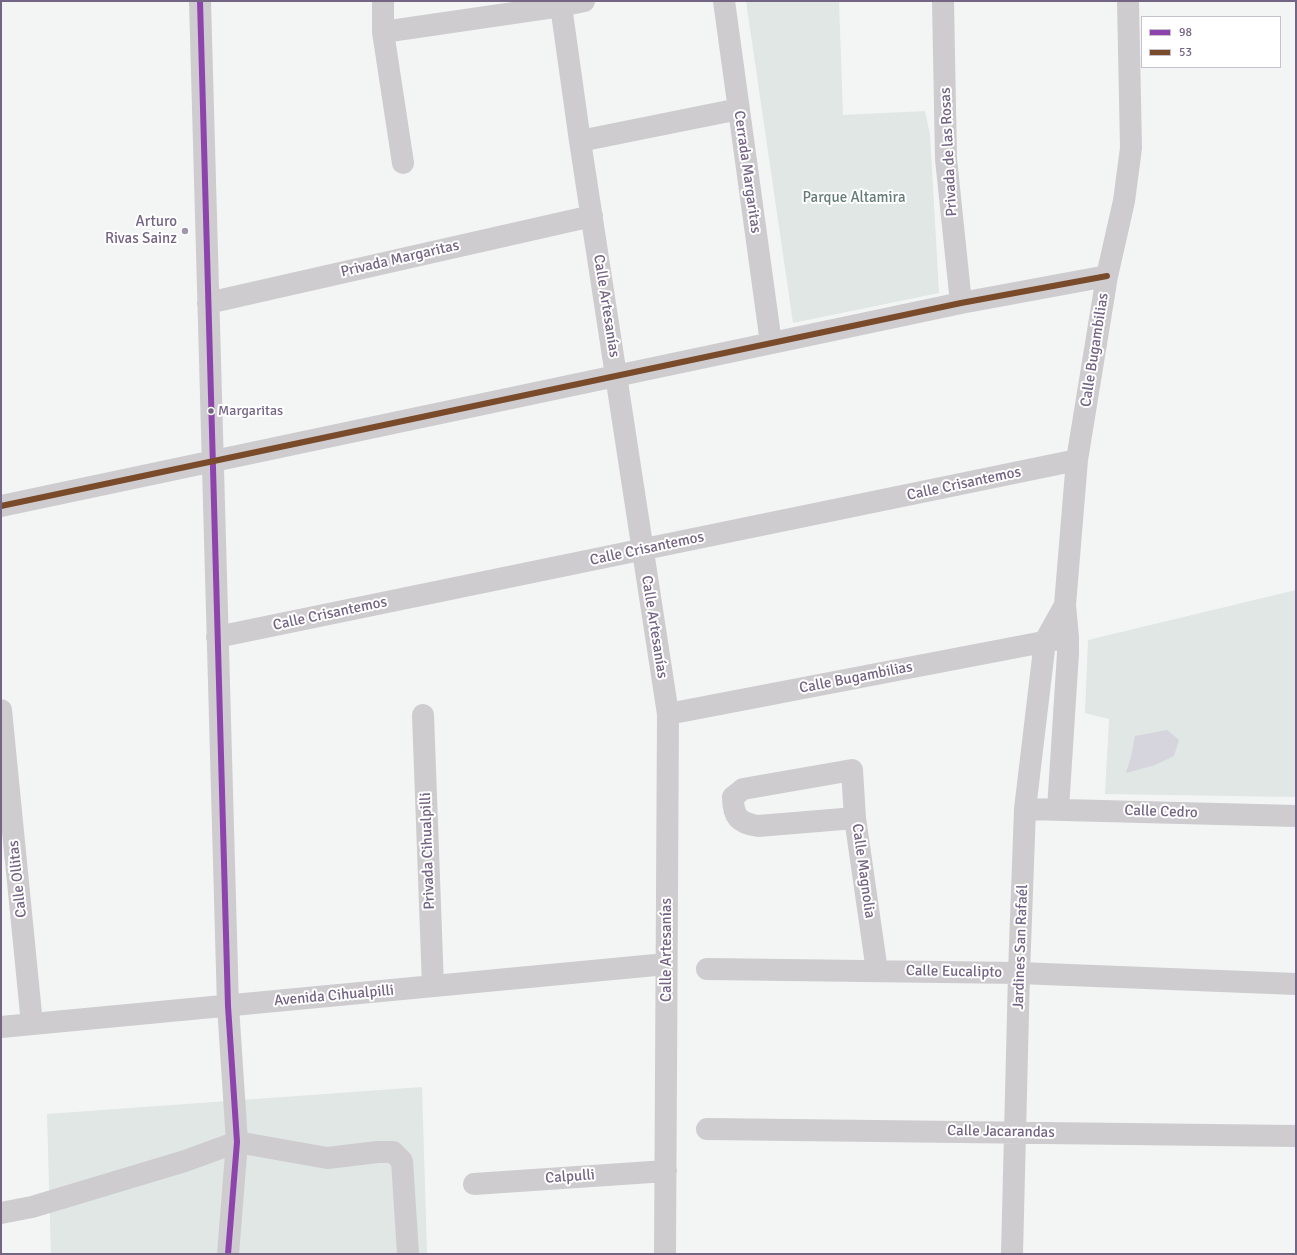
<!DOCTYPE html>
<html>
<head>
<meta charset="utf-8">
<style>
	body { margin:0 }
	#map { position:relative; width:1297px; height:1255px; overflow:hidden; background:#f3f5f4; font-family:Signika,sans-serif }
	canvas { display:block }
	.frame { position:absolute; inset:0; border:2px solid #746584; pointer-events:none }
	.legend { position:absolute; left:1141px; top:16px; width:140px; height:52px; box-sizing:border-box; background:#fff; border:1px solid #c7c1ce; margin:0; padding:5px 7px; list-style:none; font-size:12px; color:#746584 }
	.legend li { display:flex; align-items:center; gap:8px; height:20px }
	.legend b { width:20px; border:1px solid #c7c1ce }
</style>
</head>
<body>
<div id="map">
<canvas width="1297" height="1255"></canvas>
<div class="frame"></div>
<ul class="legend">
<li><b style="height:5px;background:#8e44ad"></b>98</li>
<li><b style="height:5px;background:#7a4b2a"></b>53</li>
</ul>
</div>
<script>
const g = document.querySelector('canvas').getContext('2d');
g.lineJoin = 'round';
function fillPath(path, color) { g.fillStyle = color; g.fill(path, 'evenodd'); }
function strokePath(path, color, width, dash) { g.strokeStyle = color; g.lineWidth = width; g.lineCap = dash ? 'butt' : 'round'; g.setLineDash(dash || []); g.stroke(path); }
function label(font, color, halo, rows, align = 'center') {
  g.font = font + ' Signika,sans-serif'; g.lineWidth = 4; g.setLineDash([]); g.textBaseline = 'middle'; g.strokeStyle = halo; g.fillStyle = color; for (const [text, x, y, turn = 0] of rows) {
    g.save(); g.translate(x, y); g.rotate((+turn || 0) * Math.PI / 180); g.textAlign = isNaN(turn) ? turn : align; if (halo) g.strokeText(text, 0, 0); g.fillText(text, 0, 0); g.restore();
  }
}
const green = new Path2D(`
	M746,1H839L843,115L925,111L930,134L939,293L793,323Z
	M1296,590V797L1105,794L1109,719L1085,713L1088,640Z
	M422,1087L427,1254H51L47,1114Z`);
const water = new Path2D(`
	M1167,730L1179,740L1174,756L1155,765L1126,773L1131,757L1135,736Z`);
const minor = new Path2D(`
	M200,1L228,1006L237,1142L228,1254
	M383,1V32L403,163
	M724,1L771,343
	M943,1L946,159L961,303
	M561,6L580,141L668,714L665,1254
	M383,32L561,6L584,1
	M580,141L739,109
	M208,303L592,216
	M1,506L961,303L1107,276
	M217,637L1077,460
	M1,710L32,1024
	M668,714L1059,639
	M423,715L433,986
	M1025,809L1296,816
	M1058,809L1068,653V637L1065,605L1077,460L1107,276L1124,201L1131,148L1128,1
	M855,818L758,826C739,823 733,817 733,797L743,789L852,770L855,818L877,971
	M707,969L1019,973L1296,984
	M1,1027L666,964
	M707,1129L1296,1136
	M474,1184L666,1171
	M1,1213L32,1207L185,1161L237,1142L327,1158L378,1152H393L402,1161L408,1254
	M1012,1254L1019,973L1025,809L1045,641L1065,605`);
const bus1 = new Path2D(`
	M200,1L228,1006L237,1142L228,1254`);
const bus2 = new Path2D(`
	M1,506L961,303L1107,276`);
const markers = [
	[185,231,4,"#a097ab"],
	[211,411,3.5,"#746584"]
];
const busNames = [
	["Margaritas",218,411]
];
const streetNames = [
	["Privada de las Rosas",949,152,-93],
	["Cerrada Margaritas",747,172,82],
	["Privada Margaritas",400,259,-13],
	["Calle Artesanías",606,306,81],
	["Calle Bugambilias",1095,350,-81],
	["Calle Crisantemos",964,484,-12],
	["Calle Crisantemos",647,549,-12],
	["Calle Crisantemos",330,614,-12],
	["Calle Artesanías",654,627,81],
	["Calle Bugambilias",856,678,-11],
	["Calle Cedro",1161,812,2],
	["Privada Cihualpilli",428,851,-92],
	["Calle Magnolia",863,871,82],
	["Calle Ollitas",18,879,-96],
	["Jardines San Rafaél",1021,947,-88],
	["Calle Artesanías",667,950,-90],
	["Calle Eucalipto",954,972,1],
	["Avenida Cihualpilli",334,996,-5],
	["Calle Jacarandas",1001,1132,1],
	["Calpulli",570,1177,-4]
];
const parkNames = [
	["Parque Altamira",854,198]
];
const poiNames = [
	["Arturo",177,222],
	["Rivas Sainz",177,239]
];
fillPath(green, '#e0e7e5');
fillPath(water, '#d6d4dc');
strokePath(minor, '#cecccf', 22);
strokePath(bus1, '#8e44ad', 6);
strokePath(bus2, '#7a4b2a', 6);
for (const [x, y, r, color] of markers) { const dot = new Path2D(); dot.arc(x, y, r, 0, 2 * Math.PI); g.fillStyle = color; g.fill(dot); strokePath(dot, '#fff', 1.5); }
label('14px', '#746584', '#fff', busNames, 'left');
label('15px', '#746584', '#fff', streetNames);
label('15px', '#647b77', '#fff', parkNames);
label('15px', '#746584', '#fff', poiNames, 'right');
</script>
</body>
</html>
